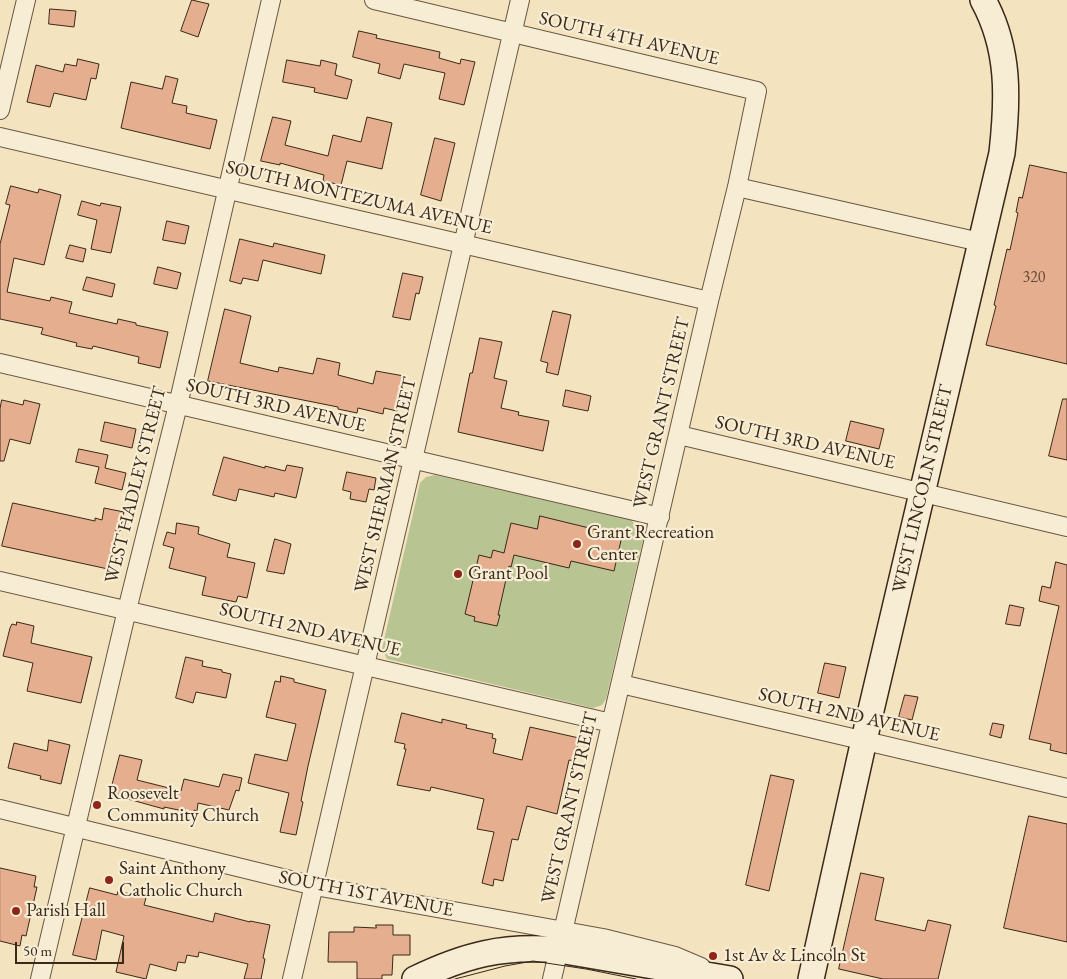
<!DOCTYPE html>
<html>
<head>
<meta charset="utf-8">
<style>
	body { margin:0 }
	#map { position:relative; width:1067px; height:979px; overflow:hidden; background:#f3e3be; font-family:"EB Garamond",serif }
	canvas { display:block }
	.scale { position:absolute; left:15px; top:942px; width:109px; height:22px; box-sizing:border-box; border:2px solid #3a2819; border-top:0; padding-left:6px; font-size:15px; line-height:18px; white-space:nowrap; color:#3a2819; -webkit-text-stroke:4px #f7edd5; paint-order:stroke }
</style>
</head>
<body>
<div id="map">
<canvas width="1067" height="979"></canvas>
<div class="scale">50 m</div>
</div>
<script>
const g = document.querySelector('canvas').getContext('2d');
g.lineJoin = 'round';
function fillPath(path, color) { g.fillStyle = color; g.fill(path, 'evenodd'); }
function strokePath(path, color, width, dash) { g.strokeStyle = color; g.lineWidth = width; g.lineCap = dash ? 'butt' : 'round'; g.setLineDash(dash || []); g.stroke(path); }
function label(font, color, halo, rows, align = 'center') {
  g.font = font + ' "EB Garamond",serif'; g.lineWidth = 4.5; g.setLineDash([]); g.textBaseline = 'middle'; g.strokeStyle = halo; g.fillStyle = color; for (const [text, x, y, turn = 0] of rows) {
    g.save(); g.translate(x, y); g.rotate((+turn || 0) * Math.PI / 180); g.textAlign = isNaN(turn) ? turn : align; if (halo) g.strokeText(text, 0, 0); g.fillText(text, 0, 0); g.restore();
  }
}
const green = new Path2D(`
	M435,475L631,520L641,531L643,540L606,699L602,705L593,708L387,659L382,649L420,483L426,477Z`);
const building = new Path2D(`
	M192,0L209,4L198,37L181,31Z
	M50,9L76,11L74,27L49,24Z
	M359,31L377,35L376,38L440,52L439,58L460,64L461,59L475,62L464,105L439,99L445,73L404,64L400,79L378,73L380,64L353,57Z
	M78,59L99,64L96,79L91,78L86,100L54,93L50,107L27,102L36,65L63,72L65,64L76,66Z
	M287,60L320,66L321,60L337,64L335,75L352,80L347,99L314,92L315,88L283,82Z
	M166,76L178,79L172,103L187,106L186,113L217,120L210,149L121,128L131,82L162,89Z
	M273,117L291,121L285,145L328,156L333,135L361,142L367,117L392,123L382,169L347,161L341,185L323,181L324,175L280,163V165L261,161Z
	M435,138L455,143L441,201L421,195Z
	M1030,165L1067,173V364L986,345L996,306L994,305L1007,249L1010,250L1018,213L1016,212L1019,197L1022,198Z
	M11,186L38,193L39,189L61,195L44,265L14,258L7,292L50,301L51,297L72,302L69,313L117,324L118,319L136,323V325L168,332L160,368L138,363L139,357L93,346L92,349L76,346L77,343L41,334L43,328L0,319V244L10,205L6,204Z
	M82,201L100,206L101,203L121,207L111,253L91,249L97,220L78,215Z
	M167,221L189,226L185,244L163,240Z
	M240,239L273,247L274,243L325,255L321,274L263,260L258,281L243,278L241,284L230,281Z
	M70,245L86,249L83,262L66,258Z
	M158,267L181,273L177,289L154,284Z
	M403,273L423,277L419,294L416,293L410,320L393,317Z
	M87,277L115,284L112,297L83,290Z
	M225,309L251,316L240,363L278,372L279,367L313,374L317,358L340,363L338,375L373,384L376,371L404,376L397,411L384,408L383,414L358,408L357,413L338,409V407L208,381Z
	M553,311L571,315L558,375L546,372L548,363L541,361Z
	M480,338L502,342L494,378L507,381L501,408L519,412L518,415L549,421L543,451L458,432L470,373H472Z
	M566,390L591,396L588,411L563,406Z
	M1063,399H1067V460L1049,456Z
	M2,400L23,405L24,400L40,404L30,444L10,439L4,461H0V409Z
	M851,421L884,429L879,449L846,441Z
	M105,422L136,429L132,448L101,441Z
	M79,449L108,455L105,468L126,473L122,490L95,483L99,467L76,462Z
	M224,457L265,468V466L285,471L287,465L303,468L296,498L275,493L274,497L239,489L236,501L213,495Z
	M347,472L376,478L374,490L369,489L366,502L350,499L351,492L343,490Z
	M13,503L95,521V518L102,520L104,508L124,512L120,531L116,530L108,569L2,546Z
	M540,516L622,536L614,571L571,561L569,568L514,555L511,567L509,566L498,615H500L497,626L474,621L475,617L465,614L479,555L491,558L493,550L504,553L511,523L537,529Z
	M177,523L199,527L198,534L230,544L227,557L255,563L247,598L238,596L236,602L202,595L206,577L169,568L174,548L163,545L167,532L175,534Z
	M275,539L291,544L284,574L267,571Z
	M1056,562L1067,565V754L1050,750L1051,744L1029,739L1059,606L1039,601L1042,586L1050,588Z
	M1010,605L1024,608L1020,626L1006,624Z
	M17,622L34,626L31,643L92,657L81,703L27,691L33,663L3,656L10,628L12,624L16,625Z
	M186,657L203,661L202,666L222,670V672L231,674L226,698L196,692L193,703L176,698Z
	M825,663L846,667L839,698L818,693Z
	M281,676L294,679V682L326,690L308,766L301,801L303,802L296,835L280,832L289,793L248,783L255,754L287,761L296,724L266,717L275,681L280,682Z
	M905,695L918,697L912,720L899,717Z
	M402,713L442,723V719L467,725L466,728L493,734L492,738L496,739L493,753L522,760L530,727L579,738L575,761L569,760L557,814L527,806L518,840L512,839L503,881L494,879L493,886L482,883L494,832L477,829L484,799L431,787L430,791L397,785L406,749H404L405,744L395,742Z
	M993,723L1004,725L1001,738L990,735Z
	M49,740L70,745L61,784L40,779L41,776L8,768L14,743L47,751Z
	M120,755L142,760L137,780L181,791L184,779L219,787L223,774L242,778L239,791L236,790L229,810L198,803L197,811L194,810L193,813L164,807V809L110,794Z
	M771,775L794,780L769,891L746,885Z
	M1029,816L1067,824V942L1004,928Z
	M0,868L36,876L34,887H37L26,936L22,935L20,946L0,941Z
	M861,873L884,878L875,920L925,931L928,920L951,925L938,979H883L839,969Z
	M90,888L117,895L118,891L146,898L144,905L213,922L215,913L250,922V921L270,925L263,958L265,959L261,979H244L248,964L199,952L198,957L187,955L185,963L178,962L176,971L150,964L146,979L116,972L124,936L102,930L96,960L73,955Z
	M376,925H393V935H410V955H393L392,975H382V979H357V962H328L329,932H354V927L376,928Z`);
const street = new Path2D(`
	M374,0L757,91L737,187L709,301L552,979
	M0,110L26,0
	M0,137L709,301
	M737,187L980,242
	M0,363L660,517
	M679,435L1067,527
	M0,581L611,723
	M621,684L1067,788
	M0,809L315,886L603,938L675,956L701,967
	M40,979L127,610L178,405L271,0
	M292,979L520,0`);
const secondary = new Path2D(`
	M415,979C465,955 503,945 559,950L730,979
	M811,979L864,740L1002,153C1008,99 1010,49 983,0`);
const tram = new Path2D(`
	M455,979L505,966L533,961L586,969L636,979`);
const markers = [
	[577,544,5,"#8f2418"],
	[458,574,5,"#8f2418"],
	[97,805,5,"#8f2418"],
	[109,880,5,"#8f2418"],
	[16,911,5,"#8f2418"],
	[713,956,5,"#8f2418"]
];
const numberNames = [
	["320",1034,278]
];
const streetNames = [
	["SOUTH 4TH AVENUE",629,39,13],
	["SOUTH MONTEZUMA AVENUE",359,198,13],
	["SOUTH 3RD AVENUE",276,406,13],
	["WEST GRANT STREET",662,413,-77],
	["SOUTH 3RD AVENUE",805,443,13],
	["WEST HADLEY STREET",136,485,-76],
	["WEST SHERMAN STREET",386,485,-77],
	["WEST LINCOLN STREET",923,489,-77],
	["SOUTH 2ND AVENUE",310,630,13],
	["SOUTH 2ND AVENUE",849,715,13],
	["WEST GRANT STREET",570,808,-77],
	["SOUTH 1ST AVENUE",366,894,11]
];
const poiNames = [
	["Grant Recreation",587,533],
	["Center",587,555],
	["Grant Pool",468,574],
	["Roosevelt",107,794],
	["Community Church",107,816],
	["Saint Anthony",119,869],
	["Catholic Church",119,891],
	["Parish Hall",26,911],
	["1st Av & Lincoln St",723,956]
];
fillPath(green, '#b9c493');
fillPath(building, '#e5ae8e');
strokePath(building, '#3a2819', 1);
strokePath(street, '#685742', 20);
strokePath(secondary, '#3a2819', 28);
strokePath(street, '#f7edd5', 18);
strokePath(secondary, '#f7edd5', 25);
strokePath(tram, '#3a2819', 1);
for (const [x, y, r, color] of markers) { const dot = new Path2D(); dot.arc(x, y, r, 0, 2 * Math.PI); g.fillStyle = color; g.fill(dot); strokePath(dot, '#f7edd5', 2); }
label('16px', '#654a36', null, numberNames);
label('19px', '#3a2819', '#f7edd5', streetNames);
label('19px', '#3a2819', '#f7edd5', poiNames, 'left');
</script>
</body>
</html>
